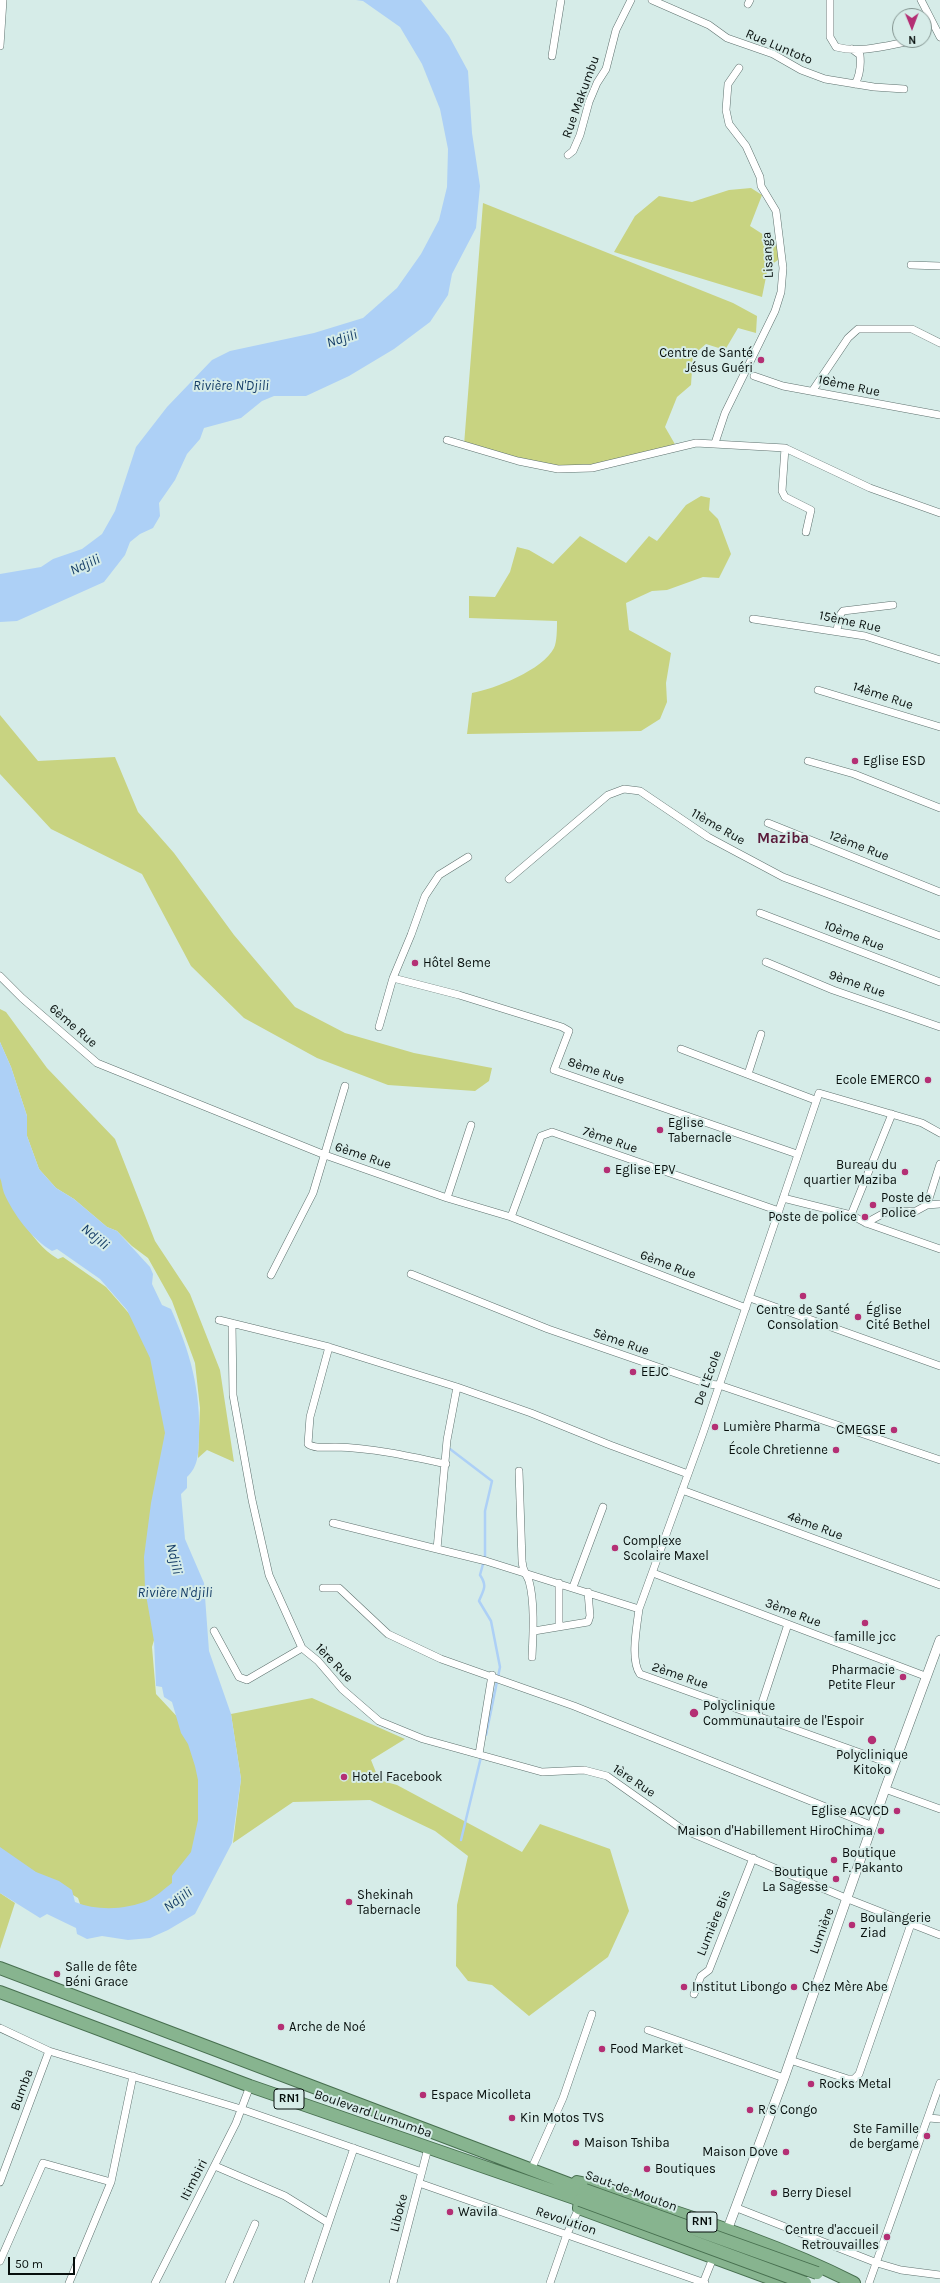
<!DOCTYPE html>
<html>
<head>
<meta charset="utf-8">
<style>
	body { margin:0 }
	#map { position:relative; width:940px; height:2283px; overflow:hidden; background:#d6ece8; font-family:Karla,sans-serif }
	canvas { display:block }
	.north { position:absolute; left:892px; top:8px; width:40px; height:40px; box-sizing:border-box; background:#d6ece8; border:1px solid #839490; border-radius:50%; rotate:179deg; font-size:11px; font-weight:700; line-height:16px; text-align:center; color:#070f0d }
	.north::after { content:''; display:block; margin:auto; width:14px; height:18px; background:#b42f74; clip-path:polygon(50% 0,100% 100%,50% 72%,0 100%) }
	.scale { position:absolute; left:8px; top:2257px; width:67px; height:18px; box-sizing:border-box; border:2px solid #070f0d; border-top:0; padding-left:5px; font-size:12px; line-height:14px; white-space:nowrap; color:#070f0d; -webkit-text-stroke:3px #d6ece8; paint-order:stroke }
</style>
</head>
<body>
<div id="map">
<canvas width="940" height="2283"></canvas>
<div class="north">N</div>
<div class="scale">50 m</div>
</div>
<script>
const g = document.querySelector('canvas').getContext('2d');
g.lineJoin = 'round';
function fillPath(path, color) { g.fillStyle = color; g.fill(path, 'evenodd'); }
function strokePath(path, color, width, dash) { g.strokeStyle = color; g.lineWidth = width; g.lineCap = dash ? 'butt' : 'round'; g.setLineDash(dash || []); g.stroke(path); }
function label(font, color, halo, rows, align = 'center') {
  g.font = font + ' Karla,sans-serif'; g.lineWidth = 4; g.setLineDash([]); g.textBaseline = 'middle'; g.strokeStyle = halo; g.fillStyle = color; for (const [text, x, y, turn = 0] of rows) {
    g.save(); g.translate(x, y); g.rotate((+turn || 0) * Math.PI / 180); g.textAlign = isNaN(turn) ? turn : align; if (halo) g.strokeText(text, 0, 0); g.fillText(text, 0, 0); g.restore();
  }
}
const green = new Path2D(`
	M751,188L762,195L750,226L767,237L780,240L778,260L768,267L762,297L614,252L635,216L659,196L692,202L729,190Z
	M483,203L733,303L757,316L756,333L738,328L725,350L706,344L693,355L691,385L677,397L665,427L676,446L592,468L545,467L464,445Z
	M701,496L710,498L709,510L718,519L731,554L719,578L703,577L667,590L652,591L626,603L629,630L671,653L666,683L667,702L660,719L641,731L467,734L472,693C494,689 543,670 554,648C557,642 557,628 557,621L469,618V596L495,597L510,572L517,547L529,550L553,564L580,536L626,563L649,536L657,541L686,505Z
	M0,715L38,761L115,757L138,812L174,853L234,935L295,1007L345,1033L414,1053L492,1068L489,1081L475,1091L388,1085L317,1058L244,1018L191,966L142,874L51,829L0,774Z
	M0,1009L6,1012L47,1068L115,1139L155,1241L190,1294L220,1370L234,1462L207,1450L198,1458L200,1408L195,1363L172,1301L148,1258L132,1246L117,1231L107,1227L74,1199L56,1188L39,1169L27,1136V1116L11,1067L0,1042Z
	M0,1173C15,1205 27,1240 58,1259L63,1257L106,1287L133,1318L156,1366L166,1409L157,1630L152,1647L156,1694L183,1723L202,1774L197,1861L155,1908L82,1910L78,1898L0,1851Z
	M312,1698L405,1739L371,1760L379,1780L397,1785L522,1852L540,1824L610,1849L629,1911L608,1957L529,2016L492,1985L468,1981L456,1966L457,1905L468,1856L435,1831L370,1800L293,1802L233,1843L241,1779L231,1714Z
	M0,1893L15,1903L0,1949Z`);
const water = new Path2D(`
	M356,0H421L449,36L468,71L472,133L480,186L476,228L452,274L448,295L430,322L394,349L349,376L306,396H274L262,401L241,418L204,428L200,439L187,454L175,480L159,503L160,516L153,528L140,534L130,542L125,555L104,582L17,621L0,622V574L41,567L53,559L82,549L102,534L115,511L136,447L167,407L212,360L230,351L314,333L363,318L397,288L421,254L439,220L447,187L448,149L440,109L422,64L400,27L363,1Z
	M0,1042L11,1067L27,1116V1136L39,1169L56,1188L74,1199L107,1227L117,1231L150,1267L153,1274L152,1284L162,1305L171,1309C190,1352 201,1390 199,1438C198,1453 199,1466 187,1477V1488L181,1494L185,1539L204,1583L209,1651L231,1714L241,1779L232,1843L195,1914L168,1930L150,1938L128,1940L102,1936L87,1939L77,1934L76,1928L47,1914L40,1918L0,1893V1847L36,1872L59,1881L72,1890L75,1902C97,1911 126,1910 149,1900C157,1896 165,1888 172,1883V1876L191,1852L198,1820V1780L195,1766L188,1744L181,1733L172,1702L164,1697L162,1687L156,1686L154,1641L145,1589L144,1557L151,1503L165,1433L150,1358L127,1310L100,1279L57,1249L52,1251C32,1239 13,1214 4,1193C2,1188 2,1182 0,1178Z`);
const stream = new Path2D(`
	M450,1449L492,1481L485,1511V1559
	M483,1564L480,1575C488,1587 483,1590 479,1601L491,1621L500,1667L486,1735
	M461,1840L481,1757`);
const minor = new Path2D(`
	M652,0L709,25L727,38L773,54L801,70L825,79L874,87L904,89
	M830,0V37L836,47C863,54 891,44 917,40
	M921,0L940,37
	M748,4L750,0
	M0,46L3,0
	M852,49L860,55C861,65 860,75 855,84
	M552,56L561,0
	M568,155L573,151L580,135L589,102L597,83L606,69L616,30L631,0
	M911,265L940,266
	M754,376L783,386L940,415
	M813,390L848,338L858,329H912L940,343
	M447,440L518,461L558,469L592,468L696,443L785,448L870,488L940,513
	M715,443L725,413L775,311L781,292L783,268L776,211L761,186L760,177L746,146L729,124L726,110L728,84L739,68
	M785,448L782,491L785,497L811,510L806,532
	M753,619L865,636L940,660
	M837,630L840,615L843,611L893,605
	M818,690L940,727
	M808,761L854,774L940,808
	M768,823L940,892
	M509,879L608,795L624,789L640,791L708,837L783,877L940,936
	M760,913L940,982
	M766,962L833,990L940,1027
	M0,976L22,998L97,1063L325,1155L447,1198L511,1217L746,1308
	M393,978L459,995L562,1027L569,1031L554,1070L797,1154
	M379,1027L393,978L411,935L425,896L439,875L468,857
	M681,1049L815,1100
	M748,1074L761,1034
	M447,1198L471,1125
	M783,1198L851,1215L866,1223L940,1249
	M927,1205L940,1164
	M851,1215L892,1114
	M511,1217L541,1136L552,1132L779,1211
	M866,1223L886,1212L916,1211L927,1205L940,1204
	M411,1274L548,1329L707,1384L719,1385L940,1460
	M271,1275L313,1193L345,1086
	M750,1298L940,1366
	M219,1320L329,1347L457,1387L531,1413L610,1445L688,1474
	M232,1323L233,1395L252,1500L269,1575L302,1648L318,1661L342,1689L379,1721L423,1739L542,1772L584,1770L607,1776L682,1829L848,1899L940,1935
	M329,1347L310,1417L308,1444C315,1449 326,1447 335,1447C373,1448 409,1456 446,1464
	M519,1471L522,1561C523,1573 526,1573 529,1581C535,1602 533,1636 532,1657
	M682,1490L940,1585
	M333,1523L437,1549L447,1440L457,1387
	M437,1549L486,1561L639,1609
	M653,1573L925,1676
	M573,1587L603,1507
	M323,1588H339L388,1634L441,1659L574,1706L873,1826
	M559,1626V1583
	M214,1631L239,1677L247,1680L302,1648
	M534,1631L588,1622L590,1616L588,1592
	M758,1715L788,1624
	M479,1754L492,1675
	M894,1765L640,1674C630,1660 637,1626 639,1609L703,1433L819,1093L922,1123L940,1133
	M885,1789L940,1809
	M694,1994L701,1976L709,1970L753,1858
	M0,2028L49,2051L241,2109L422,2172
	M648,2030L784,2078
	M790,2060L848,2079H854L859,2074L911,1924
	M929,2118L940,2119
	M215,2166L285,2196L327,2222
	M531,2170L563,2098L592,2014
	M0,2182L49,2051
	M419,2183L705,2283
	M737,2208L877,2263L901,2270L940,2275
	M0,2261L43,2163L111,2182
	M69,2283L111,2182L133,2076
	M155,2283L236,2123L250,2086
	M229,2283L255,2224
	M308,2283L354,2148
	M393,2283L428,2148
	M550,2283L567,2234L579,2208
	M703,2283L713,2258
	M869,2283L940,2083`);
const tertiary = new Path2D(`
	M725,2236L784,2078L885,1789L940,1640`);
const trunk = new Path2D(`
	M0,1968L585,2190
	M0,1992L250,2086L580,2200L579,2208L783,2283
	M577,2182L596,2186C683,2215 772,2241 854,2283`);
const trunkBridge = new Path2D(`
	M585,2190L817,2273
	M580,2200L805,2283`);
const markers = [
	[761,360,4,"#b42f74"],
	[855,761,4,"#b42f74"],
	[415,963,4,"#b42f74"],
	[928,1080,4,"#b42f74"],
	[660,1130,4,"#b42f74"],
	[607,1170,4,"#b42f74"],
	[905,1172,4,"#b42f74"],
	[873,1205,4,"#b42f74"],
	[865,1217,4,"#b42f74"],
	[803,1296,4,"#b42f74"],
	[858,1317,4,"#b42f74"],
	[633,1372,4,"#b42f74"],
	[715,1427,4,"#b42f74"],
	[894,1430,4,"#b42f74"],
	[836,1450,4,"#b42f74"],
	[615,1548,4,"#b42f74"],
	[865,1623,4,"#b42f74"],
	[903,1677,4,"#b42f74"],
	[694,1713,5,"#b42f74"],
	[872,1740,5,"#b42f74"],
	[344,1777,4,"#b42f74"],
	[897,1811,4,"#b42f74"],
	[881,1831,4,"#b42f74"],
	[834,1860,4,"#b42f74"],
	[836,1879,4,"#b42f74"],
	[349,1902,4,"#b42f74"],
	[852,1925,4,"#b42f74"],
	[57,1974,4,"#b42f74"],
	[684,1987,4,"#b42f74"],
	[794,1987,4,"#b42f74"],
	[281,2027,4,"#b42f74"],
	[602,2049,4,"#b42f74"],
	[811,2084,4,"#b42f74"],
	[423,2095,4,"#b42f74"],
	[750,2110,4,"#b42f74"],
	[512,2118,4,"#b42f74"],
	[927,2136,4,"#b42f74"],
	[576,2143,4,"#b42f74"],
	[786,2152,4,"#b42f74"],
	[647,2169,4,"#b42f74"],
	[774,2193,4,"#b42f74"],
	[450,2212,4,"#b42f74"],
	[887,2237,4,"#b42f74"]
];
const shields = [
	[289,2099,30],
	[702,2222,30]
];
const shieldNames = [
	["RN1",289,2099],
	["RN1",702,2222]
];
const streetNames = [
	["Rue Luntoto",779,47,23],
	["Rue Makumbu",581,97,-70],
	["Lisanga",768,255,-93],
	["16ème Rue",849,386,12],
	["15ème Rue",850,622,12],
	["14ème Rue",883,696,18],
	["11ème Rue",718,827,30],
	["12ème Rue",859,846,21],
	["10ème Rue",854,936,21],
	["9ème Rue",857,984,19],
	["6ème Rue",73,1026,41],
	["8ème Rue",596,1071,19],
	["7ème Rue",610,1140,19],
	["6ème Rue",363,1156,19],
	["6ème Rue",668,1265,21],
	["5ème Rue",621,1342,19],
	["De L'Ecole",708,1378,-70],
	["4ème Rue",815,1526,21],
	["3ème Rue",793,1613,21],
	["1ère Rue",334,1663,46],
	["2ème Rue",680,1676,19],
	["1ère Rue",634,1781,34],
	["Lumière Bis",714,1923,-68],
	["Lumière",822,1931,-70],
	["Bumba",22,2090,-70],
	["Boulevard Lumumba",373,2114,19],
	["Itimbiri",194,2180,-63],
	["Saut-de-Mouton",631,2191,20],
	["Liboke",399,2213,-76],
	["Revolution",566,2221,19]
];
const poiNames = [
	["Centre de Santé",753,353,"right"],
	["Jésus Guéri",753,368,"right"],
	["Eglise ESD",863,761],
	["Hôtel 8eme",423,963],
	["Ecole EMERCO",920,1080,"right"],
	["Eglise",668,1123],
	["Tabernacle",668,1138],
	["Bureau du",897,1165,"right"],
	["quartier Maziba",897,1180,"right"],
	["Eglise EPV",615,1170],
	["Poste de",881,1198],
	["Police",881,1213],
	["Poste de police",857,1217,"right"],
	["Centre de Santé",803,1310,"center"],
	["Consolation",803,1325,"center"],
	["Église",866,1310],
	["Cité Bethel",866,1325],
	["EEJC",641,1372],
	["Lumière Pharma",723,1427],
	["CMEGSE",886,1430,"right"],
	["École Chretienne",828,1450,"right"],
	["Complexe",623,1541],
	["Scolaire Maxel",623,1556],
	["famille jcc",865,1637,"center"],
	["Pharmacie",895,1670,"right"],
	["Petite Fleur",895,1685,"right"],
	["Polyclinique",703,1706],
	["Communautaire de l'Espoir",703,1721],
	["Polyclinique",872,1755,"center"],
	["Kitoko",872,1770,"center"],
	["Hotel Facebook",352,1777],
	["Eglise ACVCD",889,1811,"right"],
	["Maison d'Habillement HiroChima",873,1831,"right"],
	["Boutique",842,1853],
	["F. Pakanto",842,1868],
	["Boutique",828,1872,"right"],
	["La Sagesse",828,1887,"right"],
	["Shekinah",357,1895],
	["Tabernacle",357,1910],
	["Boulangerie",860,1918],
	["Ziad",860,1933],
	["Salle de fête",65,1967],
	["Béni Grace",65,1982],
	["Institut Libongo",692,1987],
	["Chez Mère Abe",802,1987],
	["Arche de Noé",289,2027],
	["Food Market",610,2049],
	["Rocks Metal",819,2084],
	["Espace Micolleta",431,2095],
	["R S Congo",758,2110],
	["Kin Motos TVS",520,2118],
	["Ste Famille",919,2129,"right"],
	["de bergame",919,2144,"right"],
	["Maison Tshiba",584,2143],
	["Maison Dove",778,2152,"right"],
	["Boutiques",655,2169],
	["Berry Diesel",782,2193],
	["Wavila",458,2212],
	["Centre d'accueil",879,2230,"right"],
	["Retrouvailles",879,2245,"right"]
];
const waterNames = [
	["Ndjili",342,339,-17],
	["Rivière N'Djili",231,386],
	["Ndjili",85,565,-24],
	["Ndjili",95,1237,40],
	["Ndjili",174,1559,77],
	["Rivière N'djili",175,1593],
	["Ndjili",178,1900,-36]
];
const quarterNames = [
	["Maziba",783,839]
];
fillPath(green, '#c8d381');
fillPath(water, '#add0f6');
strokePath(stream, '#add0f6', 2.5);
strokePath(minor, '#5e716e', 8);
strokePath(tertiary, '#5e716e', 10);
strokePath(trunk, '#476f4f', 14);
strokePath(minor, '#fff', 7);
strokePath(tertiary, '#fff', 9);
strokePath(trunk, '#87b48f', 12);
strokePath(trunkBridge, '#476f4f', 14, []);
strokePath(trunkBridge, '#87b48f', 12);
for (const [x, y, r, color] of markers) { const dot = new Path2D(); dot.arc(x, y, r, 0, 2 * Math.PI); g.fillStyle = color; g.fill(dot); strokePath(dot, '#d6ece8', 1.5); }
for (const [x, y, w] of shields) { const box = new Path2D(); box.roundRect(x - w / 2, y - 10, w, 20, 3); g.fillStyle = '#d6ece8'; g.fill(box); strokePath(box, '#070f0d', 1); }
label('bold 12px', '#070f0d', null, shieldNames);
label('13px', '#070f0d', '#d6ece8', streetNames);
label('13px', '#070f0d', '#d6ece8', poiNames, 'left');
label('italic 14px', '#173f68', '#d6ece8', waterNames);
label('bold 15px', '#5a1a3a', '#d6ece8', quarterNames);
</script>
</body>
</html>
